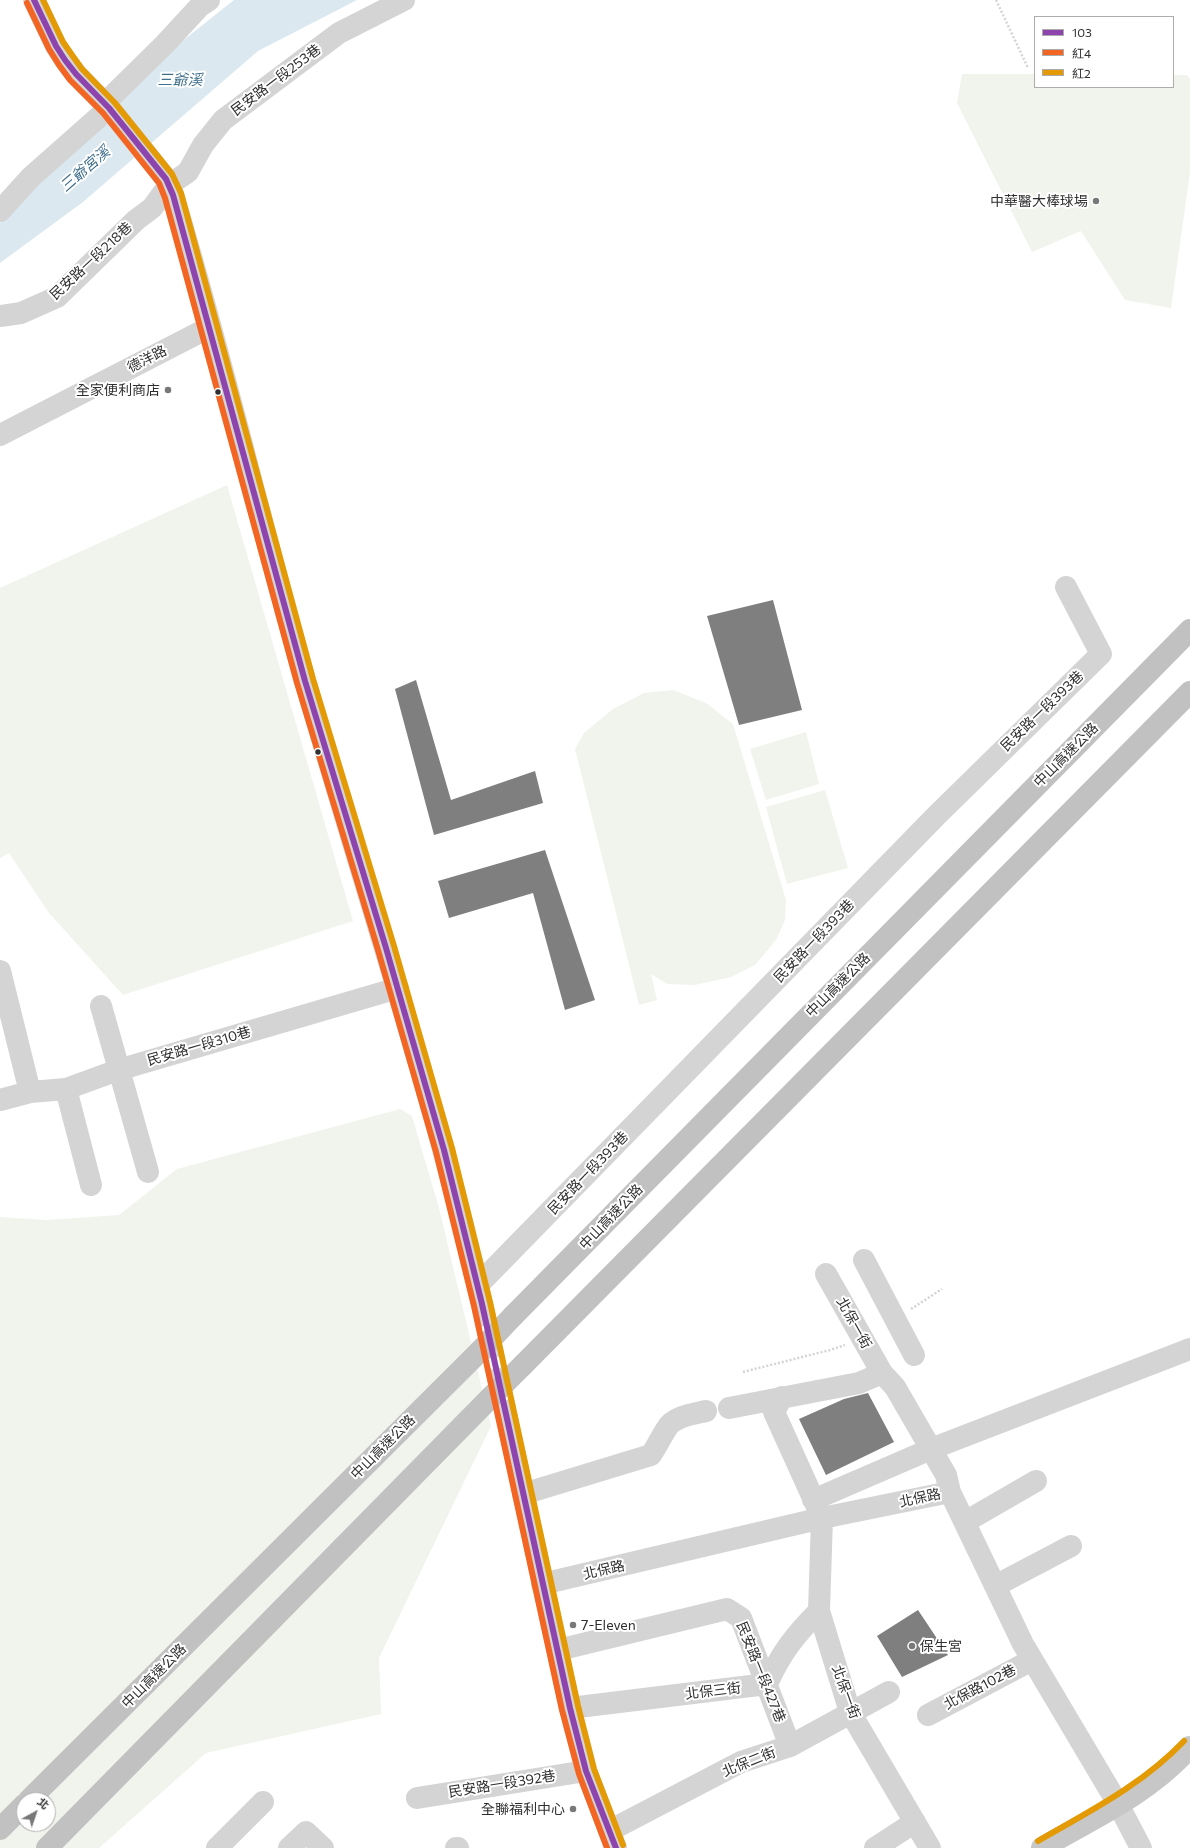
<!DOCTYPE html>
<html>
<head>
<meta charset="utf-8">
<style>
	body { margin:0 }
	#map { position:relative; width:1190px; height:1848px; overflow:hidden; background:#fff; font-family:Commissioner,"Noto Sans TC",sans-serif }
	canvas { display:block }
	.legend { position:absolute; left:1034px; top:16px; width:140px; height:72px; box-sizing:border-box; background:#fff; border:1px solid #acacac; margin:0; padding:5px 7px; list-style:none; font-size:12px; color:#2f2f2f }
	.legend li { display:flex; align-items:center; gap:8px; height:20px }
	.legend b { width:20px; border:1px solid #acacac }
	.north { position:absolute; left:16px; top:1792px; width:40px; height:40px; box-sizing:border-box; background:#fff; border:1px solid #acacac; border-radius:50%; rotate:40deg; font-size:11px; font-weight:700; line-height:16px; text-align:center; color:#2f2f2f }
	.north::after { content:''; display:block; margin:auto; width:14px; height:18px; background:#787878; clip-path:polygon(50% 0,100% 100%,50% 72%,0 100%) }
</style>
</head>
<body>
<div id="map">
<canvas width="1190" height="1848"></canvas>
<ul class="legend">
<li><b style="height:5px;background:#8e44ad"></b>103</li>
<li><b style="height:5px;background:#f26522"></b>紅4</li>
<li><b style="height:5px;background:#e39a05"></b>紅2</li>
</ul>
<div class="north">北</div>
</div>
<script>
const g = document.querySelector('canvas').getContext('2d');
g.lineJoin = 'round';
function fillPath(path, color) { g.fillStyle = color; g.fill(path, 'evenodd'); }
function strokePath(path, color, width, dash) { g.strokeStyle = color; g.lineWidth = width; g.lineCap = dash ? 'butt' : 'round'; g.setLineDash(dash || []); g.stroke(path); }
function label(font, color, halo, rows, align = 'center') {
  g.font = font + ' Commissioner,"Noto Sans TC",sans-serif'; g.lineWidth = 4; g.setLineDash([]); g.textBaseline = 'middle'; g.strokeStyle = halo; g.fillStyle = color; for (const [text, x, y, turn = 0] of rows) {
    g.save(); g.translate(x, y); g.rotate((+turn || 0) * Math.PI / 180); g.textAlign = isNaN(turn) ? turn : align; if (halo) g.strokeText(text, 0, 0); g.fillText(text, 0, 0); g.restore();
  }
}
const green = new Path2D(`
	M962,74H1035V87H1173V75H1187L1190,79V172L1171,308L1125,300L1081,231L1032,252L957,103Z
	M227,485L353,921L123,995L49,913L9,853L0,858V588Z
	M673,690L706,703L733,724L786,900L785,920L776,940L755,965L731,977L695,985L667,984L651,974L657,1000L639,1005L575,749L584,733L613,709L644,693Z
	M806,732L819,784L766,800L750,749Z
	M825,790L848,868L787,884L766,807Z
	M400,1109L412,1116L439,1208L491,1426L379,1658L381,1714L206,1753L99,1848H0V1217L46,1220L119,1215L177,1169ZM24,1800H48V1824H24Z`);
const water = new Path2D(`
	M234,0H357L258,51L83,202L0,263V223L156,62Z`);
const building = new Path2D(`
	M773,600L802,710L739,725L707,616Z
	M416,680L451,800L535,771L543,803L434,835L395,689Z
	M545,850L595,1000L565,1010L533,893L449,918L438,881Z
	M868,1393L894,1442L826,1475L799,1419L844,1399Z
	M918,1610L948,1655L902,1677L877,1636Z`);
const minorTunnel = new Path2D(`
	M482,1304L508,1423`);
const path = new Path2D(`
	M996,0L1028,68
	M911,1309L942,1289
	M743,1372L830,1350L845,1345`);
const minor = new Path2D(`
	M34,0L56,46L65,60L76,74L109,108L166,179L173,195C222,355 259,519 305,680C364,888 434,1093 482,1304
	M105,103L165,44L200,6L209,0
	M0,211L31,177L109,108
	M0,316L21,313L57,297L136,220L152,208L169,185L188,172L203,145L223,120L339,33L404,0
	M0,435L210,327
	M0,971L30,1092
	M101,1006L148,1172
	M66,1089L91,1185
	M0,1100L30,1092L66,1089L118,1070L398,988
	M864,1260L914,1355
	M826,1274L882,1373L895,1387L946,1475L950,1492
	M478,1285L936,816L1101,654L1066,587
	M782,1397L774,1412L822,1518L819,1611L850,1712L930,1848
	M729,1408L859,1383L882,1373
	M508,1423L570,1708L586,1771L616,1848
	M523,1494L651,1455C657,1446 661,1437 667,1428C674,1416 694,1414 706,1411
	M813,1500L931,1449L1190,1349
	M965,1522L1036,1481
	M542,1584L822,1518L950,1492L1023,1644L1118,1804L1141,1848
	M995,1586L1071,1546
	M558,1650L727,1609L741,1618L790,1746
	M570,1708L767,1684C781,1653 795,1635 819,1611
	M928,1715L1032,1660
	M417,1798L586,1771
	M609,1831L741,1762L790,1746L889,1692
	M217,1848L263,1802
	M289,1848L306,1832L323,1848
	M456,1848H458
	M875,1848L915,1822`);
const major = new Path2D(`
	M1042,1848C1093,1818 1150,1793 1190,1747`);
const highway = new Path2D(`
	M513,1316L1190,630
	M523,1365L1190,692
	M29,1800L480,1351
	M0,1829L24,1805
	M47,1848L491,1397`);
const highwayBridge = new Path2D(`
	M480,1351L513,1316
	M491,1397L523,1365`);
const bus1 = new Path2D(`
	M34,0L56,46L65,60L76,74L109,108L166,179L173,195L305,681L386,948L444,1150L482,1304L570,1708L586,1771L616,1848`);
const bus2 = new Path2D(`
	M27,3L49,49L59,65L70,80L103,113L159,183L165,198L297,683L378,950L436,1152L474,1306L562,1710L579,1774L607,1848`);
const bus3 = new Path2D(`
	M43,0L63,42L72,55L82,69L115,103L172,174L181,193L313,679L394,946L452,1148L490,1302L578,1706L594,1769L623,1845
	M1038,1841C1090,1811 1142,1785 1184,1741`);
const markers = [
	[1096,201,4,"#787878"],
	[168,390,4,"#787878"],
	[218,392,3.5,"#2f2f2f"],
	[318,752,3.5,"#2f2f2f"],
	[573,1625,4,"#787878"],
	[912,1646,4,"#787878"],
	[573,1809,4,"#787878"]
];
const streetNames = [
	["民安路一段253巷",276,80,-37],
	["民安路一段218巷",91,261,-43],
	["德洋路",147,359,-27],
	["民安路一段393巷",1042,711,-44],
	["中山高速公路",1066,755,-45],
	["民安路一段393巷",814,941,-46],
	["中山高速公路",838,985,-45],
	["民安路一段310巷",199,1046,-16],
	["民安路一段393巷",588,1173,-46],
	["中山高速公路",611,1217,-46],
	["北保一街",854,1323,61],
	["中山高速公路",383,1447,-45],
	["北保路",920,1498,-12],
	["北保路",604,1570,-13],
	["民安路一段427巷",761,1672,68],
	["中山高速公路",154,1676,-45],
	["北保路102巷",980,1687,-28],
	["北保三街",713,1691,-7],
	["北保一街",846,1692,70],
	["北保二街",749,1762,-22],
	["民安路一段392巷",502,1784,-9]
];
const poiNames = [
	["中華醫大棒球場",1088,201],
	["全家便利商店",160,390],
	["7-Eleven",581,1625,"left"],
	["保生宮",920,1646,"left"],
	["全聯福利中心",565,1809]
];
const waterNames = [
	["三爺溪",180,80],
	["三爺宮溪",85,169,-41]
];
fillPath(green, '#f1f4ec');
fillPath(water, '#dbe8f0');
fillPath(building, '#7f7f7f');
strokePath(minorTunnel, '#d5d5d5', 22, [22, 11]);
strokePath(path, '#d4d4d4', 2.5, [2, 2]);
strokePath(minor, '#d4d4d4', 22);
strokePath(major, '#c7c7c7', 22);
strokePath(highway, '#c1c1c1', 22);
strokePath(highwayBridge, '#c1c1c1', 22);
strokePath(bus1, '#8e44ad', 6);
strokePath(bus2, '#f26522', 6);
strokePath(bus3, '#e39a05', 6);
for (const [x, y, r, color] of markers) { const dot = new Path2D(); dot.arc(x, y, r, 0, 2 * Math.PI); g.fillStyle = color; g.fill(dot); strokePath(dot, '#fff', 1.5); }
label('14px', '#2f2f2f', '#fff', streetNames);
label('14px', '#2f2f2f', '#fff', poiNames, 'right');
label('italic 15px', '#41708c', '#fff', waterNames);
</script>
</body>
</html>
